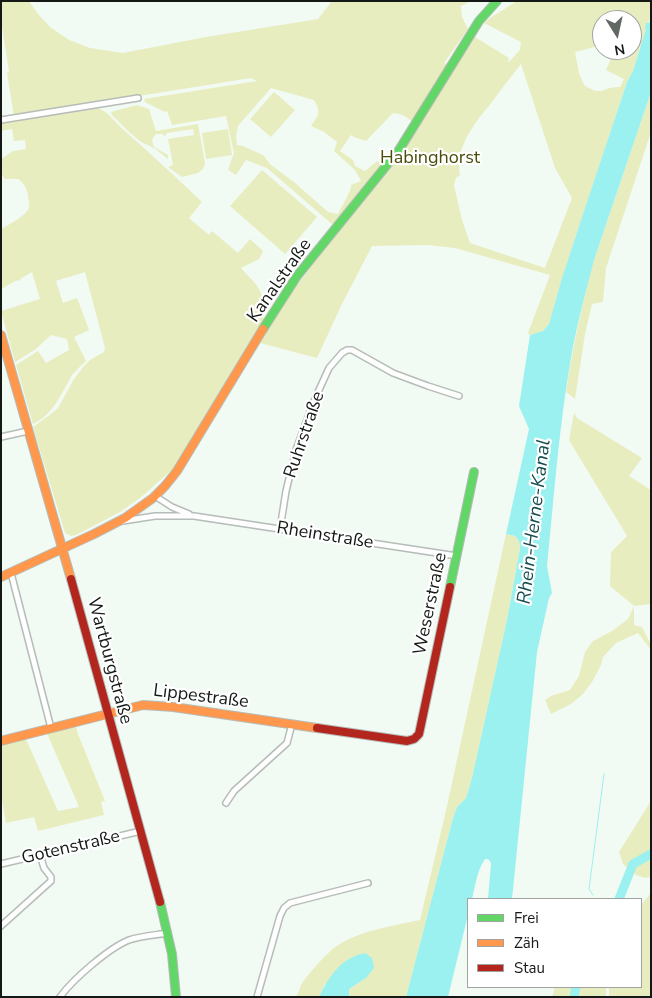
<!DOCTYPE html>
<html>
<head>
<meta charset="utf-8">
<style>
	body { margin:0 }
	#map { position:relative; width:652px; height:998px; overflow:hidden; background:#f2faf4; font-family:"Nunito Sans",sans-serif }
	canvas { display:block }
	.frame { position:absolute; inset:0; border:2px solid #151916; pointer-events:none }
	.legend { position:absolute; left:467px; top:898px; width:175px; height:90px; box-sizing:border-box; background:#fff; border:1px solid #a1a3a2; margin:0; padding:6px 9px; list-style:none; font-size:15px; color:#151916 }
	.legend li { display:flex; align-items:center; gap:10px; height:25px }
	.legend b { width:25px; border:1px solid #a1a3a2 }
	.north { position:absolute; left:592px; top:10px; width:50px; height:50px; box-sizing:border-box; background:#fff; border:1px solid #a1a3a2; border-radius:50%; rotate:170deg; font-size:14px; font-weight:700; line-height:20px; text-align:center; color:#151916 }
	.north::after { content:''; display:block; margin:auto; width:18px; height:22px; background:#626864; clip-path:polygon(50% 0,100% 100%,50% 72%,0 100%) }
</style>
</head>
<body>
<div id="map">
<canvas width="652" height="998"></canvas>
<div class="frame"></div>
<ul class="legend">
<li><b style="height:6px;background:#63d668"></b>Frei</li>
<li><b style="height:6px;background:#ff974d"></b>Zäh</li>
<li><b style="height:6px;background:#b3261e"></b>Stau</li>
</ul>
<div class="north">N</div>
</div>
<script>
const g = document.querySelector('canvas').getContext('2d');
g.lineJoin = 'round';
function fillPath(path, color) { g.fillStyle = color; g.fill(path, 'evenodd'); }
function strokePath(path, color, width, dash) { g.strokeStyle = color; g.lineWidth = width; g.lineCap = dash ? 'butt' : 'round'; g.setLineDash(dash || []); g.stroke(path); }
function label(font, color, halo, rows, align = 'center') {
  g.font = font + ' "Nunito Sans",sans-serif'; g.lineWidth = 4.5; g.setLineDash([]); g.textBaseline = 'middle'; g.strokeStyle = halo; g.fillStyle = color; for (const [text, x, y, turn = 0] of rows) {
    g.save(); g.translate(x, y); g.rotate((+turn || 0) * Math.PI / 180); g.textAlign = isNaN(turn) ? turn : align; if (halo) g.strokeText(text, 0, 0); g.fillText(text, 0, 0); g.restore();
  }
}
const green = new Path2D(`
	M1,1H29L38,14L50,27L69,40L90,48L123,53L206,37L318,19L332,1H471L461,6L462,17L468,29L444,63L456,66L469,43L471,44L475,37L509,58L508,63L520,50L521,42L484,23L490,18L517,1H651C651,12 651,20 645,28L646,29L633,71L627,82L565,269L549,324L543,331L530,335L528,333L550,275L455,248L428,245L372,246L341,306L317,358L260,343L291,292L408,144L417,129C411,119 405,114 393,113L366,141L354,137L351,135L340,151L353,160L355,166L365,171L376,162L381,161L389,155L333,225L267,168L246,160L236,175L228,170L234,153L226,116L172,125L167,111L165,112L145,102L144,99L257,81L251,78L14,116L7,73L9,72L1,20ZM602,20H632V50H611L613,54L606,70L624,79L620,87C602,86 604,98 584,85L579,73L575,52L602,45ZM521,64L555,168L572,198L545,268L470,243L462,220L454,185L456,178L460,175C454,145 478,120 495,98C503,87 512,75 521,64ZM271,88L314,100C321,113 319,114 311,126L324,132L337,142L334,151L355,170L361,181L351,185L350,191L338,214L328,212L294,182L271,165L263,155L243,146L237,145L236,136L238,126Z
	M274,92L295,110L271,137L250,119Z
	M651,92V132L606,268L603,302L592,304L585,334L575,399L566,392C573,346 582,302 595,257Z
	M137,105L149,109L156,131L198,124L205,163L203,169L198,173L182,177L168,167L173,165L168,139L194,135L193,129L167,133L164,137L163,134H156L152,140L154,147L168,155V159L154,148L141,142L129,132L112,115L111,112Z
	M95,107C108,110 115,123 125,131C151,154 177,178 202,202L189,218L209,235L212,231L238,253L250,239L263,251L259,259L241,268C256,285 268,292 261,316L265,319L174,468L140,498L120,512L76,535L71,536L65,533L33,427L51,414L58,408L74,379L84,366L90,360L104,352L105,348L85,272L56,281L63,303L77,298L89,330L74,337L86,361C81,366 76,370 72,375C61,394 54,414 33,424L16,365L38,351L46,363L69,350L67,339L51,335L36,349L15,362L1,311L40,299L32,272L20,279L21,280L18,281L17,280L1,289V229C8,225 28,215 29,207C30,204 28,199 28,195C26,187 24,183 18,179H5C0,174 1,165 1,159L13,151L26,149L25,140L14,141L12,129L1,131V121Z
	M228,129L232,155L206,159L202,133Z
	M262,170L317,217L285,254L230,206Z
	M574,413L577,418L642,458L629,476L651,490V604L634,606V625L642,627L651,645V650L638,633L616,643L603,657L601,665L592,682L583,694L571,704L551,714L545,700L551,696L570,690L579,676L585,652L593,641L612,631L628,619L634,606L610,586L611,552L627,536L569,440Z
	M506,534L515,536L519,541L520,548L507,620L472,778L466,798L457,807L453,818L406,997H349V989L366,978L325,984L319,997H296L301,986H300C310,972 321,959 334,948C356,931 393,926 420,920L447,806Z
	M75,724L78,734L105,801L101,802L104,815L38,831L34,817L6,823L1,794V743L25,737L58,811L79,807L46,731Z
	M651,801V877L645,878L636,875L623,864L619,852Z
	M651,893V997H609V987H641V905Z
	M555,987H606V997H552Z`);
const water = new Path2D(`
	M651,15V92L595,257C586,290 577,324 571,358C559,426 554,497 547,566L552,593L549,598L537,652L512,899H488L491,864C490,860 489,859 485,859C477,870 475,887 472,899H468V915L448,997H406L453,818L457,807L466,798L472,778L507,620L520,548L519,541L515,536L506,534L529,429L519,406L530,335L543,331L549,324L562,278L582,217L627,82L633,71L646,29L645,28L646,23H649Z
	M365,953L372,958L374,968L366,978L349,989V997H319C326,982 337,964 353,957C356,955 361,954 365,953Z`);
const stream = new Path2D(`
	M593,895L589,889L604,774`);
const river = new Path2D(`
	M619,899L633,864L651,854
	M574,997L576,987`);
const street = new Path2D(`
	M1,120L138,98
	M1,437L28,431
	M155,496L172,507L189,514
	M123,521L155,516H194L457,556
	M280,529L286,491L296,450L314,401L329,368L342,353L347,350H352L393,373L428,386L459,396
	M11,573L51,728
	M226,803L234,791L287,743L292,724
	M1,864L141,831
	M1,926L51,881V877L44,868L40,855
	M60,997C73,979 109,948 129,940C141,936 156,935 168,933
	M257,997L280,916L284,908L290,903L368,883`);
const fast = new Path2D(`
	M263,329L297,276L399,150L479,21L497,1
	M450,587L474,472
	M160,902L172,954L176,997`);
const slow = new Path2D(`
	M1,335L71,579
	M1,577L94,534L125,518L153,498L165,486L177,471L263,329
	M1,741L143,705L173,707L317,728`);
const jam = new Path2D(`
	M71,579L160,902
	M317,728L407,741L414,739L419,734L450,587`);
const parkNames = [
	["Habinghorst",430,159]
];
const streetNames = [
	["Kanalstraße",280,281,-55],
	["Ruhrstraße",305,435,-71],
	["Rheinstraße",325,536,9],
	["Weserstraße",431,604,-78],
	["Wartburgstraße",109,661,75],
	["Lippestraße",201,697,7],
	["Gotenstraße",71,848,-13]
];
const waterNames = [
	["Rhein-Herne-Kanal",535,522,-83]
];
fillPath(green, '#e8edbf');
fillPath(water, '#9af1f0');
strokePath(stream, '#9af1f0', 1);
strokePath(river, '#9af1f0', 9);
strokePath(street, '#b6bcb8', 8);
strokePath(fast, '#b6bcb8', 10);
strokePath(slow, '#b6bcb8', 10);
strokePath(jam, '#b6bcb8', 10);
strokePath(street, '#fdfefd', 5);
strokePath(fast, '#63d668', 8);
strokePath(slow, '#ff974d', 8);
strokePath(jam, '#b3261e', 8);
label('18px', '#4b4c0a', '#fff', parkNames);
label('18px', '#151916', '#fff', streetNames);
label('italic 19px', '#174d4e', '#fff', waterNames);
</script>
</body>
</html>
